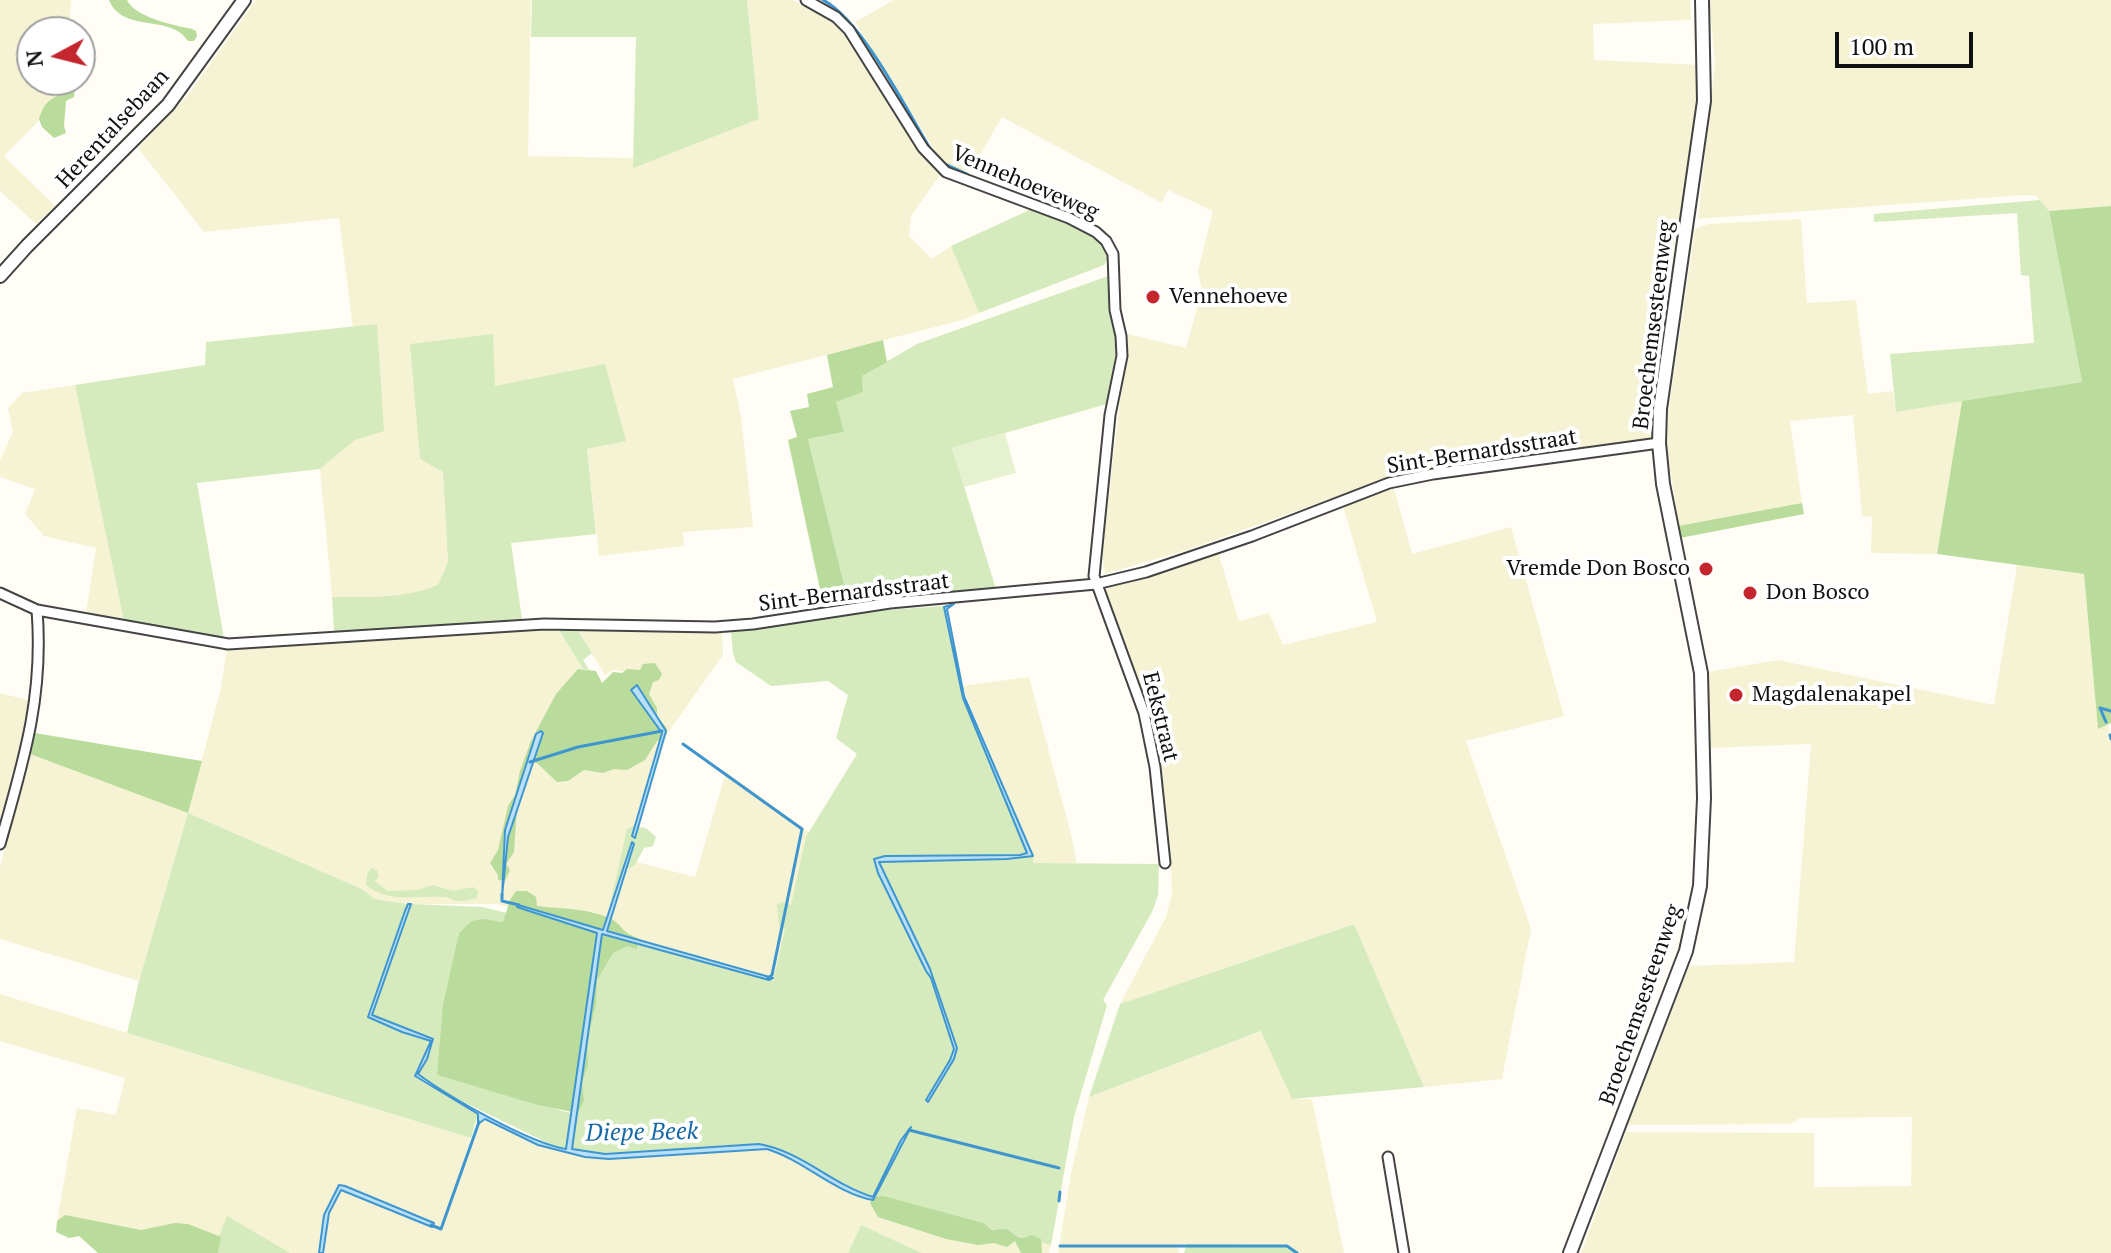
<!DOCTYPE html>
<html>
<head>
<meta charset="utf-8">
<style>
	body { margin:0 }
	#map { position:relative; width:2111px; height:1253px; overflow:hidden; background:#fffdf5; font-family:"PT Serif",serif }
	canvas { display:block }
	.north { position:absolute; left:16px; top:16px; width:80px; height:80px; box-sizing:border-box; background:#fff; border:2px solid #a0a0a0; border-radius:50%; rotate:263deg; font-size:22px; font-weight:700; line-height:32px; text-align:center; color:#111 }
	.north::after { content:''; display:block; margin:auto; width:28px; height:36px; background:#c4262e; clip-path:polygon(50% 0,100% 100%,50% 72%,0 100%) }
	.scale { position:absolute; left:1835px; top:32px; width:138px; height:36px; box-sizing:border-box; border:4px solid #111; border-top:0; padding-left:10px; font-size:24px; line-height:28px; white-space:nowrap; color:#111; -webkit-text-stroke:6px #fff; paint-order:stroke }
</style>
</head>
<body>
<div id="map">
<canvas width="2111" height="1253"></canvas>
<div class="north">N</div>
<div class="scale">100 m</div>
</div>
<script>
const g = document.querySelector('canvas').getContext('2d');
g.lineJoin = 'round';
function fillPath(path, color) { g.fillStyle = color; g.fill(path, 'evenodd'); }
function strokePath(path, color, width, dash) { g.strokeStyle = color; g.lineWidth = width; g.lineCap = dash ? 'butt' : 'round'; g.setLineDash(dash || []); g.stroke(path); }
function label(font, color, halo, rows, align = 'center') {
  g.font = font + ' "PT Serif",serif'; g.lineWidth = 8; g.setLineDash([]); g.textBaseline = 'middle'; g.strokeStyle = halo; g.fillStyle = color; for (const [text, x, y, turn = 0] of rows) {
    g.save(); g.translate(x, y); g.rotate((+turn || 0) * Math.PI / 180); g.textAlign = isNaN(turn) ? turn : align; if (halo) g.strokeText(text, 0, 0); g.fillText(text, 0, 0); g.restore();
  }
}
const farmland = new Path2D(`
	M0,0H71L69,32H32V80H66L65,94L4,156L55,206L36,224L0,191Z
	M256,0H531L528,156L633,158V167L759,119L747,0H792L801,4L829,17L849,39L928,163L940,175L911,216L909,236L932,259L951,246L979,313L966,319L733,379L741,416L753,527L683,532L684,546L599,556L587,449L625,441L443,471L448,562L438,585L417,594L389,597H332L320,469L355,440L377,324L353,328L339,218L204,232L138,148L188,95Z
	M894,0H1690L1691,20L1593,24L1594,60L1701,65L1700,101L1678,224L1655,374L1650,439L1477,462L1391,477L1190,549L1105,574L1102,553L1128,334L1186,348L1202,291L1198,271L1213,211L1168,190L1162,203L1002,117L977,160L964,172L942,162L855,22Z
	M1709,0H2111V206L2049,211L2036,196L2025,195L1698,219L1715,62Z
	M1801,219L1807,303L1856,300L1868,394L1893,391L1896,412L1962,401L1937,554L1871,553L1872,517L1862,516L1853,415L1790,421L1802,503L1679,526L1667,451L1668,415L1695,229L1708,224Z
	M75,385L98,493L124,621L86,614L96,548L44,536L25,514L35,489L0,477V460L13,432L8,408L22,393Z
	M1394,488L1412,554L1511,527L1564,716L1466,741L1531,929L1502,1079L1424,1087L1353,924L1120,1004L1166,917L1172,893L1170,847L1157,744L1149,708L1105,589L1218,552L1239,621L1269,613L1283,645L1377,622L1343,506Z
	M2017,565L2084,574L2098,728L2108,724L2111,737V1253H1581L1626,1132L1814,1133V1187L1911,1186L1912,1117L1800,1118L1791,1124L1628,1125L1689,966L1794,962L1811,744L1710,748L1701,673L1778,660L1994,705Z
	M557,627L583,669L556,699L539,729L630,672L613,670L605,675L576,628L722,630L723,655L667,734L629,860L695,877L726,772L809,832L773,981L603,930L496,904H411L374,899L362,889L188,813L139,981L0,939V867L30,754L188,812L221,688L227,649Z
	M1029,677L1071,834L1077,863H1033V856L962,686Z
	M0,693L31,701L0,830Z
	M0,994L471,1138L460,1171L478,1124L485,1119L538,1145L585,1157L609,1159L767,1149L791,1159L856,1195L876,1197L1051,1245L1049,1253H922L861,1225L848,1253H290L227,1217L214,1248L57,1221L77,1108L116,1115L125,1078L0,1041Z
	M1262,1031L1292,1099H1312L1344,1253H1298L1187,1244L1180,1245L1178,1253H1058L1071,1173L1089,1097Z`);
const green = new Path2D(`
	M532,0H747L759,119L633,168L636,37H531Z
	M2040,200L2049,211L2082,382L1896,412L1890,354L2034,343L2029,276L2021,275L2017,213L1874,222V214Z
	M1034,208L1094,234L1109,257L1104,265L979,313L951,246Z
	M1111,275L1118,346L1107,404L952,448L997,592L849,604L808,439L844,432L835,402L863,392L862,376L917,344Z
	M377,324L384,431L355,440L320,469L197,483L224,639L124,621L75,385L205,365L206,342Z
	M493,334L495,386L605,364L626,441L587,449L596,534L511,543L522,619L334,633L332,597C369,597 404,599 438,585L448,562L443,472L420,459L410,344Z
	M944,606L964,701L1027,853L1033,856V863L1159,864L1158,895L1153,910L1103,1000L1107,1005L1074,1117L1051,1245L869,1196L770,1146L745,1144L605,1154L554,1146L455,1098L418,1074L434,1042L431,1040L415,1073L416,1078L478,1114L471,1138L127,1033L139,981L188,813L362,889L374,899L408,904L368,1015L372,1016L411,904L482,907L507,913L503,922C483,919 474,919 459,933L437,1075L577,1115L602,934L773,981L785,929L779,926L777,905L781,902L791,905L806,837L857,754L836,738L848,695L828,681L771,686L736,662L733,653L731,631L872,611Z
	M557,627L576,628L592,653L583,660L589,670L583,669Z
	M633,826L646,828L656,837L653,846L644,848L635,865L627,869L613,915L607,918L627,829Z
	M371,868L377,870L379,877L375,881L387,891L417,890L433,885L453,891L473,887L479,892L476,899C470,900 462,901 457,901C453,901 449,897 445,897C418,895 390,904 366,885L367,874Z
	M1354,924L1424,1087L1292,1099L1261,1031L1089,1097L1120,1004Z
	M227,1216L290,1253H212Z
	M861,1225L922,1253H848Z
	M1187,1244L1287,1245L1300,1253H1184Z`);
const forest = new Path2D(`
	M109,0H127C134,17 176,26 192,29L196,31L197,36L194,41H188C170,13 123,34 109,0Z
	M63,80H76L74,97L66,101L64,126L66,133L54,138L42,127L39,119C43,106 47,100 60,95Z
	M2111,206V723L2098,729L2084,574L1937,554L1962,401L2082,382L2049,211Z
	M883,340L887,362L862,376L863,392L836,402L844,432L808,439L849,604L824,608L788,440L797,437L790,411L809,407L807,394L833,387L827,355Z
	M1802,503L1804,514L1680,538L1678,526Z
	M655,663L662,674L659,680L653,682L649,694L657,708V717L667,728V734L657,741L645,760L627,770L614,769L603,773L584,770L568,781L557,782L537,763L531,762L517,807L514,852L506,864L510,870L505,881L498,880V875L490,863L498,850L508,806L515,795L520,771L531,741L556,694L578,669L596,671L602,683L613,672L622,673L627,669L640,670L643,664Z
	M35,733L202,761L188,813L30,754Z
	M516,891H527L536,897L537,906C562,909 590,908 613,920C624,927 621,932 638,938L637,949L627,946L613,953L597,980L596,1004L587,1041L588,1065L582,1082L584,1100L578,1113L538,1105L437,1075L443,1005L459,933L472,921L483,919L503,922L510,900Z
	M883,1196L983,1223L992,1230L1007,1229C1017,1236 1019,1241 1032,1235L1041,1239L1042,1253H1021L1015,1241L1007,1247L994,1243L978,1245L946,1239L878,1217L870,1203L873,1197Z
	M65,1215L141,1230L175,1223L188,1224L221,1237L218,1253H98L79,1236L69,1238L56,1232L57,1221Z`);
const pitch = new Path2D(`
	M1005,433L1016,473L964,487L952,448Z`);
const water = new Path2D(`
	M954,604L947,609L964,696L1033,856L1007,859L879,862L930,969L957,1048L954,1059L928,1102L926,1100L950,1060L954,1049L931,978L926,971L878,873L874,859L885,856L1020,855L1027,853L963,698L944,607Z
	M637,685L666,731L635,838L632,836L662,733L631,690Z
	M541,731L543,733L508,837L502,897L505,830L536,734Z
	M632,842L634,844L607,931L773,978L769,980L602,934L572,1149L605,1154L759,1144C801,1151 833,1185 873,1197L901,1140L911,1127L873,1200C837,1194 803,1160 767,1149L609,1159L585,1157L538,1145L485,1119L478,1124V1114L415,1076L431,1041L402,1032L368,1017L405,911L408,904H411L372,1015L433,1039L427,1059L418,1074C449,1097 529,1143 566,1149L597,933L517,907L518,905L603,930Z
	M339,1185L345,1186L434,1223L432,1227L341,1190L329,1213L323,1253H319L324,1215Z`);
const stream = new Path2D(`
	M823,0C862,20 907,111 931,150
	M945,164L967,174
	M2106,722L2100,708L2111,711
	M2110,735L2111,739
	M683,744L802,829L772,975L768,978
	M530,762L578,747L662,731
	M502,894V901L519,905
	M909,1130L1059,1168
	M1059,1201L1060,1192
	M431,1225L441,1229L479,1122
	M1060,1246H1287L1297,1253`);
const minor = new Path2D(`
	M806,0L836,17L849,30L923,148L946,172L1069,218L1096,232L1106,241L1113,254L1115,310L1121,336L1122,356L1110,415L1094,576L1144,713L1155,767L1165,863
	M0,593L37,610L228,644L544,624L715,627L753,624L890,603L1096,584L1146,572L1252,536L1389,483L1433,474L1659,443
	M0,844C23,763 44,697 37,610
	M1388,1157L1404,1253`);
const tertiary = new Path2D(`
	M0,276L27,246L168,105L244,0
	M1570,1253L1686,951L1700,886L1704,798L1701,673L1663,484L1659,443L1660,409L1704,101L1702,0`);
const markers = [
	[1153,297,8,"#c4262e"],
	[1706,569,8,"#c4262e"],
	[1750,593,8,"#c4262e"],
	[1736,695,8,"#c4262e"]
];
const streetNames = [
	["Herentalsebaan",113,129,-47],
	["Vennehoeveweg",1025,183,23],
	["Broechemsesteenweg",1654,325,-83],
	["Sint-Bernardsstraat",1482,452,-9],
	["Sint-Bernardsstraat",854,593,-7],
	["Eekstraat",1160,717,76],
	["Broechemsesteenweg",1641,1005,-71]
];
const poiNames = [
	["Vennehoeve",1169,297],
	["Vremde Don Bosco",1690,569,"right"],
	["Don Bosco",1766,593],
	["Magdalenakapel",1752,695]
];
const waterNames = [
	["Diepe Beek",642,1133,-1]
];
fillPath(farmland, '#f6f3d4');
fillPath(green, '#d5ebbd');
fillPath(forest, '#b9dc9c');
fillPath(pitch, '#e6f2cf');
fillPath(water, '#b9e0f7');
strokePath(water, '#3f96cf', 2);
strokePath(stream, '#3f96cf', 3);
strokePath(minor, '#444', 13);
strokePath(tertiary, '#444', 16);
strokePath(minor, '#fff', 9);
strokePath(tertiary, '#fff', 12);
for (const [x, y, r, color] of markers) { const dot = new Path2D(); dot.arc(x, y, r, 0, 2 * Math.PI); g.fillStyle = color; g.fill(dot); strokePath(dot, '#fff', 3); }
label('22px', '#111', '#fff', streetNames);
label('22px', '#111', '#fff', poiNames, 'left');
label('italic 24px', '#1768a6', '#fff', waterNames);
</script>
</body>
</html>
